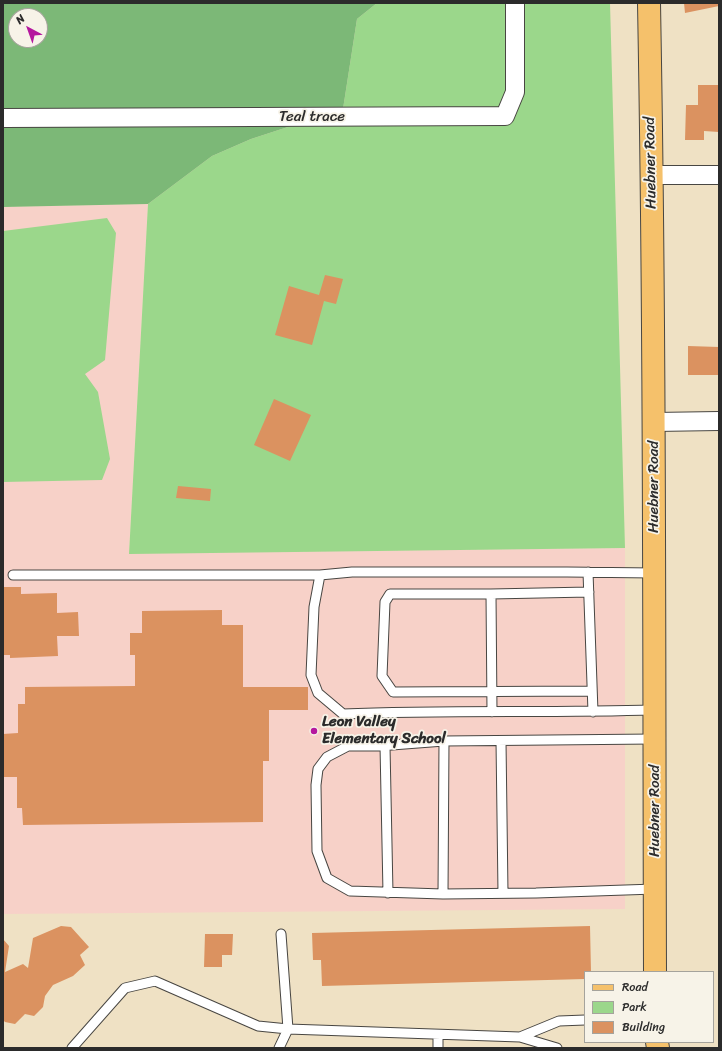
<!DOCTYPE html>
<html>
<head>
<meta charset="utf-8">
<style>
	body { margin:0 }
	#map { position:relative; width:722px; height:1051px; overflow:hidden; background:#efe1c4; font-family:Sriracha,sans-serif }
	canvas { display:block }
	.frame { position:absolute; inset:0; border:4px solid #2b2b2b; pointer-events:none }
	.legend { position:absolute; left:584px; top:971px; width:130px; height:72px; box-sizing:border-box; background:#f7f3e8; border:1px solid #a5a39c; margin:0; padding:5px 7px; list-style:none; font-size:12px; color:#2b2b2b }
	.legend li { display:flex; align-items:center; gap:8px; height:20px }
	.legend b { width:20px; border:1px solid #a5a39c }
	.north { position:absolute; left:8px; top:8px; width:40px; height:40px; box-sizing:border-box; background:#f7f3e8; border:1px solid #a5a39c; border-radius:50%; rotate:319deg; font-size:11px; font-weight:700; line-height:16px; text-align:center; color:#2b2b2b }
	.north::after { content:''; display:block; margin:auto; width:14px; height:18px; background:#b5179e; clip-path:polygon(50% 0,100% 100%,50% 72%,0 100%) }
</style>
</head>
<body>
<div id="map">
<canvas width="722" height="1051"></canvas>
<div class="frame"></div>
<ul class="legend">
<li><b style="height:5px;background:#f5c16b"></b>Road</li>
<li><b style="height:11px;background:#9bd78b"></b>Park</li>
<li><b style="height:11px;background:#db9260"></b>Building</li>
</ul>
<div class="north">N</div>
</div>
<script>
const g = document.querySelector('canvas').getContext('2d');
g.lineJoin = 'round';
function fillPath(path, color) { g.fillStyle = color; g.fill(path, 'evenodd'); }
function strokePath(path, color, width, dash) { g.strokeStyle = color; g.lineWidth = width; g.lineCap = dash ? 'butt' : 'round'; g.setLineDash(dash || []); g.stroke(path); }
function label(font, color, halo, rows, align = 'center') {
  g.font = font + ' Sriracha,sans-serif'; g.lineWidth = 3.5; g.setLineDash([]); g.textBaseline = 'middle'; g.strokeStyle = halo; g.fillStyle = color; for (const [text, x, y, turn = 0] of rows) {
    g.save(); g.translate(x, y); g.rotate((+turn || 0) * Math.PI / 180); g.textAlign = isNaN(turn) ? turn : align; if (halo) g.strokeText(text, 0, 0); g.fillText(text, 0, 0); g.restore();
  }
}
const built = new Path2D(`
	M148,204L129,553L625,548V909L3,914V207Z`);
const green = new Path2D(`
	M377,3H610L625,548L129,554L148,204L212,156L251,139L343,109L357,19Z
	M107,218L116,233L105,360L85,374L98,392L110,459L102,480L3,482V231Z`);
const forest = new Path2D(`
	M3,3H377L357,19L343,109L251,139L212,156L148,204L3,207ZM16,16H40V40H16Z`);
const building = new Path2D(`
	M684,3H718L719,6L685,13Z
	M698,85H719V132L704,131V140H685L686,105H698Z
	M325,275L343,279L336,304L324,301L312,345L275,335L289,286L319,295Z
	M688,346L719,347V375H688Z
	M274,399L311,415L290,461L254,445Z
	M178,486L211,489L210,501L176,498Z
	M3,587H21V594L57,593V613L78,612L79,636H57L58,656L10,658V655H3Z
	M222,610V625H243V687H308V710H269V761H263V822L23,825L22,808H17V777H3V734L18,733V704H25V687L135,686V655H130V633H142V611Z
	M61,926L71,927L89,947L80,955L85,965L73,976L53,985L45,996L43,1007L34,1016L25,1014L15,1024L5,1022L3,1020V939L9,946L5,972L23,964L28,968L33,938Z
	M590,926L591,972H585V979L322,986L321,960H313L312,933Z
	M205,934H233L232,955H222V967H204Z`);
const service = new Path2D(`
	M588,572L593,712
	M13,575H320L352,572H567L654,573
	M320,575L314,607L311,675L318,693L343,714C447,710 551,713 654,710
	M491,594H390L385,602L382,676L393,692L592,691
	M492,712L491,594L589,592
	M654,739L444,741L379,746H348L327,757L318,769L316,785L317,851L327,878L350,891L443,894L536,893L655,889
	M501,741L503,893
	M385,746L388,893
	M443,894L444,741
	M438,1035V1048
	M72,1048L125,988L155,981L258,1026L288,1029L520,1037
	M279,1048L288,1029L281,934
	M557,1048L520,1037L559,1021L585,1020`);
const minor = new Path2D(`
	M3,118L505,116L515,92V3
	M652,175H719
	M654,422L719,421`);
const primary = new Path2D(`
	M649,3C655,326 654,649 655,972
	M657,1042L658,1048`);
const markers = [
	[314,731,4,"#b5179e"]
];
const streetNames = [
	["Teal trace",312,117],
	["Huebner Road",651,163,-91],
	["Huebner Road",654,487,-90],
	["Huebner Road",655,811,-90]
];
const poiNames = [
	["Leon Valley",322,722],
	["Elementary School",322,739]
];
fillPath(built, '#f7d1c8');
fillPath(green, '#9bd78b');
fillPath(forest, '#7cb877');
fillPath(building, '#db9260');
strokePath(service, '#484642', 11);
strokePath(minor, '#484642', 20);
strokePath(primary, '#484642', 24);
strokePath(service, '#fff', 9);
strokePath(minor, '#fff', 18);
strokePath(primary, '#f5c16b', 22);
for (const [x, y, r, color] of markers) { const dot = new Path2D(); dot.arc(x, y, r, 0, 2 * Math.PI); g.fillStyle = color; g.fill(dot); strokePath(dot, '#f7f3e8', 1.5); }
label('15px', '#2b2b2b', '#f7f3e8', streetNames);
label('bold 15px', '#2b2b2b', '#f7f3e8', poiNames, 'left');
</script>
</body>
</html>
